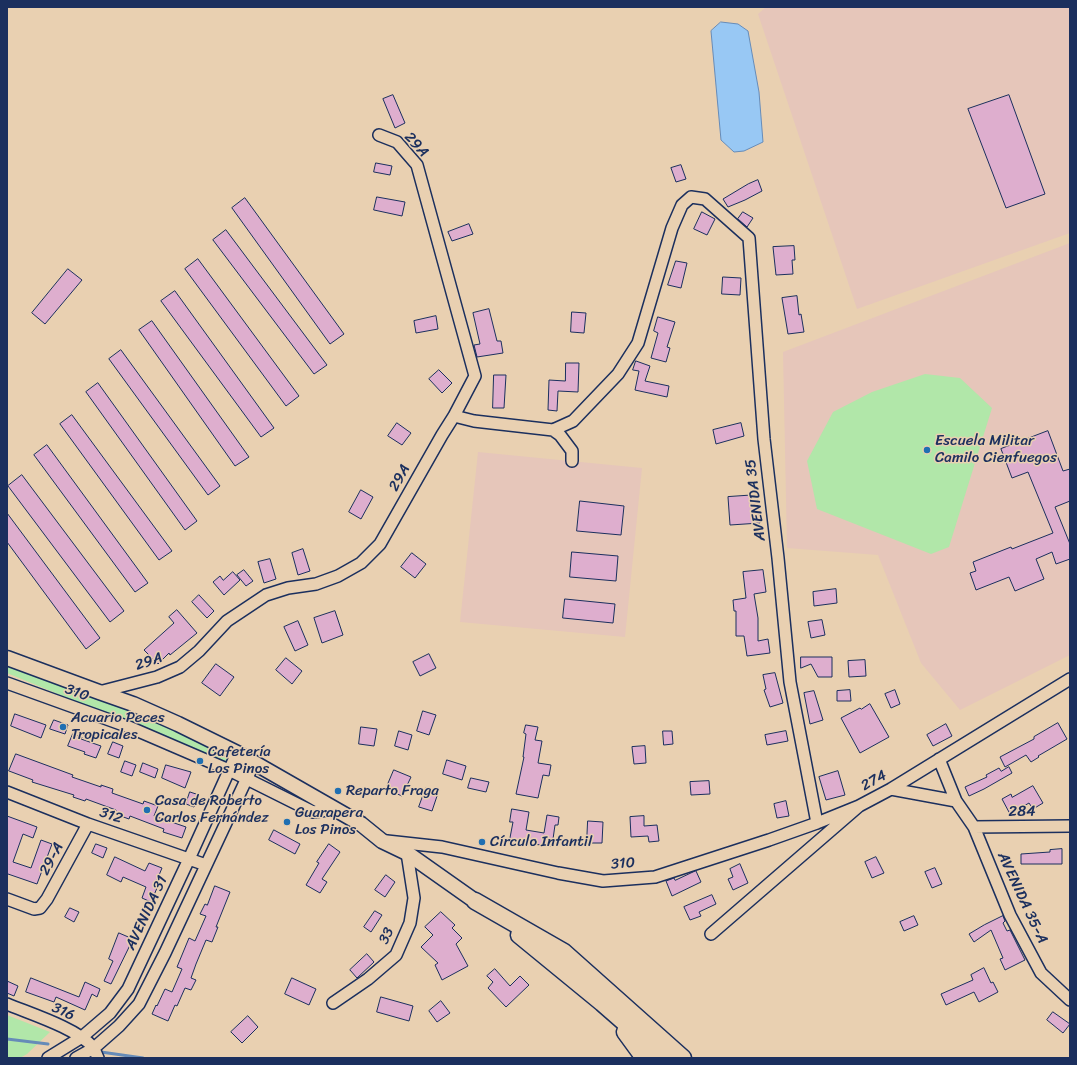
<!DOCTYPE html>
<html>
<head>
<meta charset="utf-8">
<style>
	body { margin:0 }
	#map { position:relative; width:1077px; height:1065px; overflow:hidden; background:#e9d0b1; font-family:Sriracha,sans-serif }
	canvas { display:block }
	.frame { position:absolute; inset:0; border:8px solid #1b2f5e; pointer-events:none }
</style>
</head>
<body>
<div id="map">
<canvas width="1077" height="1065"></canvas>
<div class="frame"></div>
</div>
<script>
const g = document.querySelector('canvas').getContext('2d');
g.lineJoin = 'round';
function fillPath(path, color) { g.fillStyle = color; g.fill(path, 'evenodd'); }
function strokePath(path, color, width, dash) { g.strokeStyle = color; g.lineWidth = width; g.lineCap = dash ? 'butt' : 'round'; g.setLineDash(dash || []); g.stroke(path); }
function label(font, color, halo, rows, align = 'center') {
  g.font = font + ' Sriracha,sans-serif'; g.lineWidth = 3; g.setLineDash([]); g.textBaseline = 'middle'; g.strokeStyle = halo; g.fillStyle = color; for (const [text, x, y, turn = 0] of rows) {
    g.save(); g.translate(x, y); g.rotate((+turn || 0) * Math.PI / 180); g.textAlign = isNaN(turn) ? turn : align; if (halo) g.strokeText(text, 0, 0); g.fillText(text, 0, 0); g.restore();
  }
}
const built = new Path2D(`
	M766,7H1070V233L857,309L758,14Z
	M1070,243V655L960,710L921,663L878,555L787,548L783,352Z
	M478,452L642,468L625,637L460,622Z`);
const green = new Path2D(`
	M925,374L960,378L992,408L949,547L931,554L817,509L807,461L833,412L872,392Z
	M7,665L135,713L227,754L228,755L227,760L223,762L7,673Z
	M7,1015L50,1032L27,1054L20,1058H7Z`);
const water = new Path2D(`
	M721,22L738,24L748,31L759,92L763,142L744,151L734,152L721,140L711,31Z`);
const stream = new Path2D(`
	M7,1039L48,1044
	M101,1052L143,1058`);
const building = new Path2D(`
	M393,95L405,123L395,128L383,99Z
	M1009,95L1045,194L1006,208L968,109Z
	M376,163L392,166L390,175L374,172Z
	M681,165L686,179L676,182L671,168Z
	M758,180L762,191L745,200L728,207L723,199L748,184Z
	M377,197L405,202L402,216L374,210Z
	M245,198L344,334L330,344L232,208Z
	M702,212L715,219L707,235L694,229Z
	M743,212L753,218L747,227L738,219Z
	M469,224L473,234L452,241L448,232Z
	M226,230L327,365L314,374L213,240Z
	M794,246L795,260H792L793,274L776,275L773,247Z
	M198,259L299,396L286,406L185,269Z
	M676,261L687,263L681,288L668,285Z
	M68,269L82,280L45,324L32,313Z
	M723,277L741,278L740,295L722,294Z
	M175,291L274,428L261,437L161,301Z
	M797,296L799,315L801,314L804,332L788,334L782,298Z
	M489,309L497,341H501L503,353L477,357L474,345L480,344L473,313Z
	M572,312L586,313L584,333L571,332Z
	M436,316L438,329L416,333L414,321Z
	M658,317L675,322L667,347L670,348L666,362L651,358L658,333L654,331Z
	M152,321L249,457L235,466L139,330Z
	M121,350L220,486L208,495L109,359Z
	M636,361L650,366L645,381L669,386L667,397L635,390L639,371L633,370Z
	M566,363H579L578,392L558,391L557,411L548,410L549,380L565,381Z
	M439,370L452,383L442,393L429,379Z
	M494,375H506L504,408H493Z
	M98,383L197,521L185,530L86,392Z
	M72,415L172,551L159,560L60,424Z
	M397,423L411,433L402,445L388,436Z
	M741,423L744,436L716,444L713,430Z
	M1048,431L1063,471L1070,469V501L1055,507L1070,544V559L1056,564L1052,552L1036,559L1044,579L1015,591L1009,577L976,590L970,573L976,571L973,562L1011,547L1012,549L1053,533L1028,472L1012,478L1001,449Z
	M47,445L148,583L135,592L34,455Z
	M22,475L124,611L110,622L8,486Z
	M361,490L373,497L361,519L349,512Z
	M757,495L760,523L730,525L728,497Z
	M580,501L624,506L621,535L577,531Z
	M7,513L100,638L86,649L7,542Z
	M303,549L310,571L298,575L292,553Z
	M572,552L618,556L616,581L570,577Z
	M412,553L426,564L415,578L401,567Z
	M270,559L276,579L264,583L258,562Z
	M244,570L253,581L246,586L237,575Z
	M763,570L766,592L754,594L758,618V641L768,639L770,653L747,656L744,636H736V611H734L733,600L746,598L743,572Z
	M233,572L240,580L224,595L213,582L220,576L223,580Z
	M836,589L837,603L814,606L813,592Z
	M199,595L214,611L207,618L192,602Z
	M565,599L615,604L613,623L563,618Z
	M177,610L197,633L170,655L169,653L158,664L144,650L174,623L169,617Z
	M335,611L343,635L322,643L314,618Z
	M822,620L825,635L811,638L808,622Z
	M298,621L308,645L295,651L284,627Z
	M429,654L436,668L420,676L413,662Z
	M801,657H832V677H818L811,664L801,668Z
	M286,658L302,671L292,684L276,670Z
	M865,660L866,676L849,677L848,661Z
	M216,664L234,677L220,696L202,683Z
	M775,673L783,703L770,707L764,690L766,689L763,675Z
	M850,690L851,701H837V691Z
	M895,690L900,704L891,708L885,694Z
	M814,691L823,720L810,724L804,693Z
	M870,704L889,737L860,753L841,718L860,708L861,709Z
	M423,711L436,715L429,735L417,731Z
	M15,714L46,725L41,738L11,726Z
	M54,720L68,725L65,734L50,729Z
	M1058,723L1067,739L1038,756L1039,757L1031,762L1026,755L1005,767L1000,757L1034,739V737Z
	M946,724L952,736L933,746L927,735Z
	M526,725L538,727L535,740L542,741L538,763L551,765L549,776L543,775L538,798L516,794L524,757H523L526,734L524,733Z
	M361,727L377,729L374,746L359,744Z
	M399,731L412,735L408,750L395,746Z
	M663,731H672L673,744L664,745Z
	M786,731L788,741L767,745L765,735Z
	M73,734L82,737L81,739L101,746L96,758L84,754L85,752L68,746Z
	M113,742L123,746L119,758L108,754Z
	M645,746L646,763L634,764L632,747Z
	M16,754L73,775L72,777L101,787V785L113,789L112,793L143,804L144,801L158,806L154,816L186,827L182,838L163,832L164,829L130,816L129,819L115,814L116,810L86,799L85,801L73,797L74,795L32,782L33,780L9,771Z
	M447,760L466,766L462,780L443,774Z
	M125,761L136,765L132,776L121,772Z
	M143,763L158,769L155,778L140,772Z
	M166,765L191,772L185,788L162,778Z
	M1009,767L1012,773L984,789L969,796L965,787L987,777L986,775L999,768L1001,771Z
	M394,770L411,777L402,796L386,789Z
	M838,771L845,795L826,800L819,777Z
	M471,778L489,782L486,792L468,788Z
	M709,781L710,794L691,795L690,782Z
	M1033,786L1043,803L1033,809L1029,803L1010,814L1002,799L1011,794L1012,797Z
	M426,788L438,793L432,811L419,807Z
	M190,792L199,795L194,807L186,804Z
	M786,801L789,816L777,818L774,804Z
	M512,809L529,812L526,830L544,833L547,815L559,817L558,825H555L552,846L521,843V845L509,843L513,822H510Z
	M7,816L37,827L33,838L23,834L13,862L31,868L41,840L52,844L37,884L8,874L7,875Z
	M644,816V826L657,825L659,841L649,842L648,836L631,837L630,817Z
	M588,821L603,822L602,843H587Z
	M274,830L300,844L295,854L269,840Z
	M96,844L107,848L103,858L92,853Z
	M329,844L340,852L322,879L327,882L320,893L306,885L319,863L317,862Z
	M1062,849V864H1021V854L1050,852V850Z
	M115,857L145,871L149,863L162,868L154,887L157,888L151,902L142,898L146,887L123,877L121,882L107,875Z
	M876,857L884,873L872,878L865,862Z
	M740,864L748,883L733,890L728,879L733,877L730,869Z
	M935,868L942,884L932,888L925,872Z
	M696,871L701,882L672,896L666,881L674,878L675,880Z
	M386,875L395,882L385,897L375,890Z
	M215,886L230,892L216,927H218L212,942L206,940L196,964L191,978L196,980L191,990L185,988L177,1006L175,1005L168,1021L152,1014L156,1005L157,1006L165,989L172,992L182,969L177,967L189,938L195,941L206,916L200,914L205,904L207,905Z
	M712,895L716,904L699,912L701,916L690,920L684,907Z
	M70,908L79,912L74,922L65,917Z
	M375,911L382,915L371,932L364,927Z
	M441,912L455,925L452,928L462,938L456,944L468,966L442,980L435,965L438,963L421,947L433,935L425,927Z
	M914,916L918,925L904,931L900,922Z
	M1003,916L1005,921L1003,923L1007,931L1010,930L1025,960L1005,970L1000,959L1003,958L991,930L974,942L969,934L984,925Z
	M119,933L133,939L111,984L104,981L113,961L109,959Z
	M367,954L374,962L357,978L350,970Z
	M984,968L991,983L993,982L998,992L979,1002L974,992L946,1005L941,994L973,980L971,975Z
	M495,969L510,986L520,976L529,985L506,1007L488,988L493,982L487,976Z
	M31,978L79,997L85,982L100,989L97,997L92,994L85,1010L56,997L54,1002L26,992Z
	M292,978L316,989L309,1005L285,994Z
	M7,981L18,986L14,996L7,993Z
	M381,997L413,1006L409,1021L377,1012Z
	M441,1001L450,1013L437,1022L429,1011Z
	M1053,1012L1070,1024L1063,1033L1047,1020Z
	M248,1016L258,1027L242,1043L231,1032Z`);
const minor = new Path2D(`
	M454,416L474,421L553,430L560,435L572,451V461
	M553,430L573,421L618,374L638,343L672,228L682,205L691,197L705,199L749,238L764,439L778,558L790,682L817,823
	M7,683L129,727L229,770L313,812L335,809
	M99,692L157,677L180,667L199,651L227,621L266,595L288,588L316,584L338,576L361,563L380,544L442,435L454,416L475,376L417,165L397,142L379,135
	M939,759L956,801L974,827L1010,915L1041,973L1070,1000
	M891,789L956,801
	M7,792L88,824L206,865
	M974,827L1070,826
	M387,841L442,847L558,873L603,881L655,877L769,840L817,823L859,806
	M7,899L34,909L40,908L47,899L88,824
	M711,934L859,806L891,789L1070,679
	M333,1003L368,979L396,955L410,923L414,898L407,853
	M7,1004C31,1014 76,1028 93,1047C95,1050 96,1054 98,1058
	M48,1058L82,1037L110,1013L128,989L189,859L237,753
	M76,1058L94,1048L119,1026L139,1004L165,953L254,763`);
const major = new Path2D(`
	M7,658L99,692L133,704L178,724L237,753L361,824L382,841L407,853L475,901`);
const highway = new Path2D(`
	M475,901L564,952L683,1058
	M519,935L602,1003L665,1058
	M625,1032L644,1058`);
const markers = [
	[927,450,4,"#1f6fb2"],
	[63,727,4,"#1f6fb2"],
	[200,761,4,"#1f6fb2"],
	[338,791,4,"#1f6fb2"],
	[147,810,4,"#1f6fb2"],
	[287,822,4,"#1f6fb2"],
	[482,842,4,"#1f6fb2"]
];
const streetNames = [
	["29A",416,145,48],
	["29A",400,478,-61],
	["AVENIDA 35",756,500,-97],
	["29A",149,662,-19],
	["310",77,693,20],
	["274",874,781,-29],
	["284",1022,812,-1],
	["312",111,816,19],
	["29-A",52,859,-62],
	["310",623,864,-5],
	["AVENIDA 35-A",1022,898,65],
	["AVENIDA 31",147,913,-65],
	["33",387,936,-64],
	["316",63,1012,24]
];
const poiNames = [
	["Escuela Militar",935,441],
	["Camilo Cienfuegos",935,458],
	["Acuario Peces",71,718],
	["Tropicales",71,735],
	["Cafetería",208,752],
	["Los Pinos",208,769],
	["Reparto Fraga",346,791],
	["Casa de Roberto",155,801],
	["Carlos Fernández",155,818],
	["Guarapera",295,813],
	["Los Pinos",295,830],
	["Círculo Infantil",490,842]
];
fillPath(built, '#e6c6ba');
fillPath(green, '#b1e7a9');
fillPath(water, '#98c8f4');
strokePath(water, '#668bb8', 1);
strokePath(stream, '#668bb8', 3);
fillPath(building, '#deaece');
strokePath(building, '#1b2f5e', 1);
strokePath(minor, '#1b2f5e', 14);
strokePath(major, '#1b2f5e', 17);
strokePath(highway, '#1b2f5e', 19);
strokePath(minor, '#e9d0b1', 11);
strokePath(major, '#e9d0b1', 14);
strokePath(highway, '#e9d0b1', 16);
for (const [x, y, r, color] of markers) { const dot = new Path2D(); dot.arc(x, y, r, 0, 2 * Math.PI); g.fillStyle = color; g.fill(dot); strokePath(dot, '#e9d0b1', 1.5); }
label('15px', '#1b2f5e', '#e9d0b1', streetNames);
label('15px', '#1b2f5e', '#e9d0b1', poiNames, 'left');
</script>
</body>
</html>
